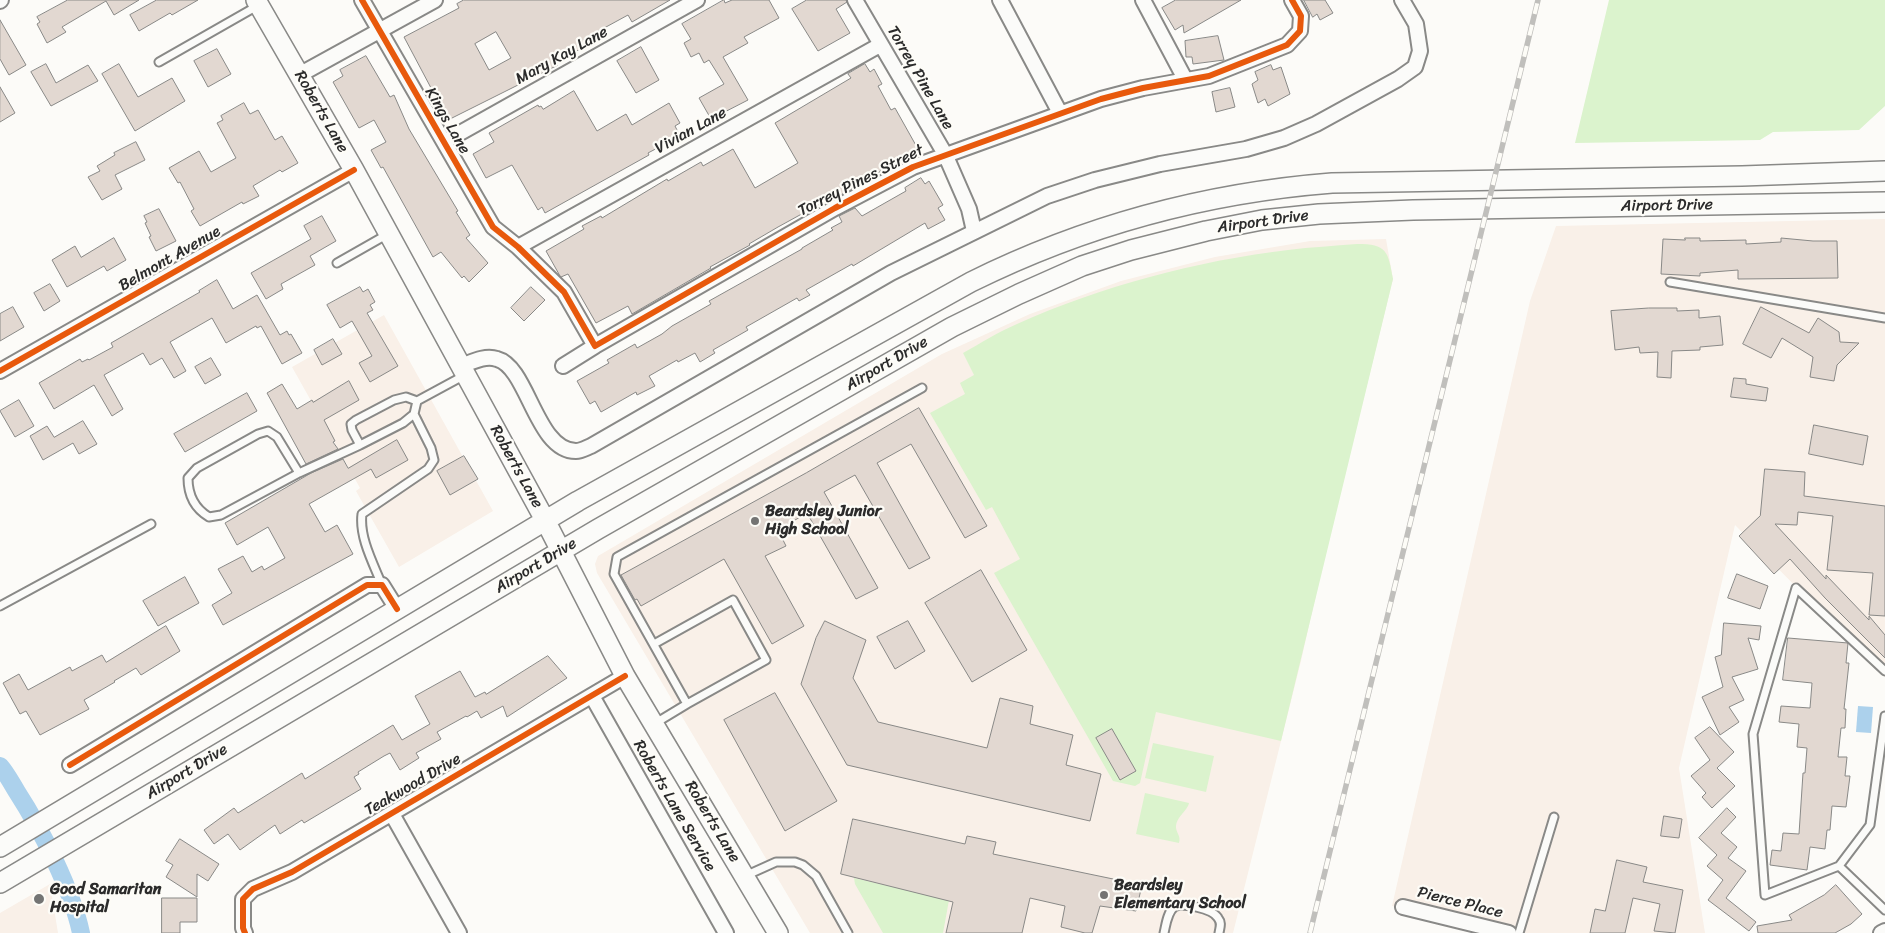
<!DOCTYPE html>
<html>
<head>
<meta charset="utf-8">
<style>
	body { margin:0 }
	canvas { display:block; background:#fcfbf8 }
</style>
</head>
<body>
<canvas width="1885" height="933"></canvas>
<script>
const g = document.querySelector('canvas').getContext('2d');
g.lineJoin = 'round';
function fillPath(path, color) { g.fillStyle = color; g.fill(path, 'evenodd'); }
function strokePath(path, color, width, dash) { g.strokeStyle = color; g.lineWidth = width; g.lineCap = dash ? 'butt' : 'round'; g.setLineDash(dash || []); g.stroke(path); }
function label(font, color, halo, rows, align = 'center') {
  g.font = font + ' Sriracha,sans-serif'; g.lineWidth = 4.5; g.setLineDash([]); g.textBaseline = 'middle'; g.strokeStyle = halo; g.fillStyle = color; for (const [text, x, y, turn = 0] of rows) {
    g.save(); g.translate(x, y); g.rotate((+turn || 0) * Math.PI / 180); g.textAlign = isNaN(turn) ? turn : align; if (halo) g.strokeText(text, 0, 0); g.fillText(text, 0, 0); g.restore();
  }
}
const built = new Path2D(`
	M1885,219V677L1735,525L1679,768L1705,933H1511L1392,906L1530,301L1556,226Z
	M1386,239L1393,279L1326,550L1301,661L1233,933H810L597,573L595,564L598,556L942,354L1030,314L1121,281L1215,257L1310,241Z
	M384,315L493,511L399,567L356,491L360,488L292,367Z
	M50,884L58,933H0V913Z`);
const green = new Path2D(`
	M1609,0H1885V106L1859,130L1773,132L1760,140L1575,143Z
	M1357,244C1387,244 1388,251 1393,279L1281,741L1156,712L1140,783L1135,786L1113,781L994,573L1020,559L992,507L986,510L930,413L965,394L960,383L974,375L963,353C981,343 998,332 1017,324C1102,286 1196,261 1288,250C1311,247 1334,246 1357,244Z
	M1153,743L1214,756L1206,792L1145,778Z
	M1145,793L1189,803C1187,812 1176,816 1176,828C1177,834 1181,836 1179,843L1136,834Z
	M854,878L949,900L943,933H883L855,884Z`);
const water = new Path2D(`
	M1858,706L1873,707L1871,733L1856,732Z`);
const canal = new Path2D(`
	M0,766C7,774 12,784 17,792C41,829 72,890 81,933`);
const building = new Path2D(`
	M68,0H139L114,15L106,1L62,27L66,32L47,43L37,24L40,22L37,17Z
	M157,0H198L172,15L170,13L139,31L130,15Z
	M464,0H670L632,22L628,15L584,39L587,45L556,63L558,65L448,120L404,37L459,8L457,4ZM496,32L511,58L489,70L475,44Z
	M724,0L725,3L732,0H769L779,18L744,37L748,43L723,57L748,100L711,119L699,98L724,84L709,60L704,63L699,53L691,57L684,43L691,39L682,24Z
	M807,0H846L847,2L836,9L850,33L818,51L792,9Z
	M1176,0H1241L1184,33L1183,25L1175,30L1162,8Z
	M1304,0H1325L1333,13L1320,20L1317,14L1313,17Z
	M0,20L26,65L9,75L0,59Z
	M1218,36L1224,60L1193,64L1192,57H1186L1185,41Z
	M641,47L659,80L636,93L617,61Z
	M217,49L231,74L208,87L194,61Z
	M366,56L390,97L394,95L409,129L458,211L456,212L470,235L466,238L488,263L469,282L464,276L462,278L441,252L433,257L383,167L381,168L371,150L386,142L374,120L359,128L333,82L343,76L340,70Z
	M46,64L56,83L88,65L98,81L51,106L31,72Z
	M119,64L138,97L172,78L185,101L135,131L102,74Z
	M865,64L870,72L874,69L882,84L878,86L891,110L895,108L918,149L880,170L881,171L846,192L830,201L829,199L778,227L749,244L750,245L710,267L711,268L632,314L628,306L596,323L568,274L561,277L560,276L546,251L584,229L582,226L601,216L602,218L667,179L668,181L701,162L703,166L733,149L755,188L798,163L775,123L851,78L848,74Z
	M1271,65L1273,70L1281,67L1290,94L1268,106L1265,99L1258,103L1252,84L1258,80L1255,72Z
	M0,87L15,113L0,122Z
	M1230,88L1235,107L1216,112L1212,92Z
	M574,91L597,131L626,114L632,125L669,103L680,123L675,126L680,136L648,153L649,155L545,213L542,207L538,210L512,165L486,178L473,154L494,142L489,133L538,105L539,107L541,106L543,109Z
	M244,103L250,114L258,110L275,140L282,136L298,163L282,172L280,170L253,186L259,196L243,204L242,202L200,226L191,211L194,209L180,182L178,183L169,168L199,151L211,172L236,158L217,123L223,120L221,116Z
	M136,142L145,160L115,175L122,189L102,200L88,177L100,171L97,166L115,155L114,153Z
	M921,178L925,184L929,181L943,205L938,208L945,220L928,229L925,223L853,266L852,264L806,290L810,295L799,301L797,298L746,327L748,330L713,350L715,353L700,362L695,353L678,362L677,360L649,376L655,386L637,395L636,392L601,412L595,401L590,404L577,381L609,363L607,360L635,344L637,348L662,334L672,326L711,304L709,301L802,249V248L833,230L831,228L842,222L839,216L855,208L862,216L906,191L905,188Z
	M159,209L176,241L156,251L149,237L151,236L145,223L147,222L144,216Z
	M322,216L336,241L310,256L315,265L281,284L283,289L266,299L251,273L311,239L304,226Z
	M114,238L126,260L107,271L104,266L67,287L52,260L75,246L81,257Z
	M1685,238H1700V241L1746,240V244L1781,242V238L1813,241H1837L1838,278L1738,279V270L1700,273V276L1661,274L1663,239L1685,240Z
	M217,280L233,309L257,295L280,335L287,331L289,335L291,334L302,353L282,364L261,326L257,328L256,326L226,343L212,318L170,342L186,371L174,378L162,358L150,365L143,353L104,375L123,409L112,416L94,385L54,409L39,383L80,359L82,362L88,359L89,360L113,347L111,343L200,292L199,291Z
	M50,284L60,301L44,311L34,293Z
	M360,287L363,292L368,289L375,302L370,305L373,310L367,313L398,366L370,382L359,363L372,356L352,321L340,328L327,305Z
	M531,287L545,300L524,321L511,308Z
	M13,307L24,327L0,341V314Z
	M1761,307L1809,333L1818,318L1839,332L1840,342L1859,343L1837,365L1834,381L1810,377L1813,357L1782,338L1771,358L1743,344Z
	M1649,308H1677V311L1699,310V318L1720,316L1723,345L1700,347V350L1672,351L1671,378L1657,377L1658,352L1640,353L1639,347L1615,350L1611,311Z
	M333,339L342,354L322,365L314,350Z
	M211,358L221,375L205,384L195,367Z
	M1734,378L1746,379V384L1768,388L1766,401L1731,397Z
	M349,381L359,400L324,420L335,441L333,442L338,449L306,464L267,393L282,384L297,409L312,400L313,402Z
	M247,393L257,411L185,452L174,434Z
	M19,400L34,426L15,437L0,411Z
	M919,408L987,526L965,538L911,444L877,463L930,558L909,569L855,475L824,492L878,588L856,599L807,513L778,530L786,546L765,556L804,626L772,644L724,559L641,606L637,599L635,600L621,575L806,473Z
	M83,421L97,444L79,454L73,443L43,460L30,436L47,426L54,437Z
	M1814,425L1868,436L1863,465L1809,454Z
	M397,440L408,460L376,478L371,469L309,504L325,532L337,525L353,554L223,625L212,605L232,593L218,569L243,556L252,572L262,566L264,570L285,558L268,527L237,545L225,523L311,473L343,459L348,468Z
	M464,456L478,479L450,495L437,471Z
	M1765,469L1805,472L1804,496L1885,506V616L1869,615L1873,573L1827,570L1833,516L1798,512L1797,525L1775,524L1826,579V575L1869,620V616L1885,635V658L1825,598L1790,559L1774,574L1739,536L1760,516Z
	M981,570L1027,650L972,682L925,603Z
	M1737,574L1768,586L1760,609L1728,598Z
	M185,577L199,603L158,626L143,601Z
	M825,621L866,640L853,678L878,722L987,748L1000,698L1033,706L1030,724L1073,735L1066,765L1101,774L1090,821L847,765L801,684L816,638Z
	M908,621L925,651L895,669L877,637Z
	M1724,623L1761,626L1759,640L1748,638L1758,669L1732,677L1744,700L1729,707L1739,722L1720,735L1702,697L1723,687L1715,657L1721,655Z
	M166,626L180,651L141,675L136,668L114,681L115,682L84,700L89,709L40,735L26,711L20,714L3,683L19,674L28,690L70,667L72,671L102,655L106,662Z
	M1788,638L1848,643L1846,663H1849L1844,709H1846L1845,728H1841L1838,757H1847L1845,776H1850L1846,807L1832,806L1830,830H1827L1825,849L1810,847L1807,870L1770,865L1772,850L1781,851L1783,833L1799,834L1803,773H1805L1807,748L1797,747L1799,724L1779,722L1781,706L1810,708L1812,683L1783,680Z
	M548,656L567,678L507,717L503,706L481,718L477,711L467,717L466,716L437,732L441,739L416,753L419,758L400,770L390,753L384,756L358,772L359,774L354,777L361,789L304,823L302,820L280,834L275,825L240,850L228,834L214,844L204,830L234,808L238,813L302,773L305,779L393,725L402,740L430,724L415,696L460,671L475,697L485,692L486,694Z
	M775,693L837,801L785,831L724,720Z
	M1710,727L1734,752L1717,768L1735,786L1712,808L1702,797L1706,793L1691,776L1710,760L1695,738Z
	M1112,729L1136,771L1120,780L1096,738Z
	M1727,808L1736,817L1721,833L1737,847L1728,858L1746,871L1726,898L1756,922L1749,931L1708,900L1723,880L1707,866L1717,855L1699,838Z
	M1664,816L1682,819L1679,838L1661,836Z
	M853,819L965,844L967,836L996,842L993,854L1142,885L1136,911L1100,906L1092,933H1085L1061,927L1065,906L1030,898L1022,933H946L953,902L841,874Z
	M180,839L219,864L208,881L197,874V897L166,877L173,865L166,861Z
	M1617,860L1647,867L1643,882L1683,890L1675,933L1654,931L1660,904L1633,898L1625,933H1590L1595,909L1605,911Z
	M1836,885L1862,914L1851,924L1835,933H1758L1757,926L1792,920L1789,915L1824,895Z
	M162,898H197V922H180V933H162Z`);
const lane = new Path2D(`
	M159,62L259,5
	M337,263L388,234
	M1670,282L1885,318
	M360,445L352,430L351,424L356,420L394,400L406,397L417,401
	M299,473L277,437L268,431L258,434L197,468L188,478C188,495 194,508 209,517L221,515L299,473L360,445L403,423L414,414L417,401L465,375
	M382,585C373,563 359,537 362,514L428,469L434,460L431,448L414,414
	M0,606L151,524
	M654,644L733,600L766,660L687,704L614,574L617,557L922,388
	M1885,671L1796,588L1753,734L1765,895L1839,866L1870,825L1885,716
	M654,724L687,704
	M1839,866L1885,910
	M745,876L776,862H795L803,865L816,876L848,933
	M1164,933C1166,925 1167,913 1174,907C1182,902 1213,909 1218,918C1222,923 1220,927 1219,933
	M1519,933L1554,817`);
const street = new Path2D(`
	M362,0L493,227L518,247L564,292L595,346L835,208L913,167L1101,99L1143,88L1209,76L1287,45L1300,31L1301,16L1292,0
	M855,0L945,154L969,209L974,231
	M1000,0L1060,113
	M1143,0L1185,79
	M0,1L1,0
	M299,75L435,0
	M444,142L697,0
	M518,247L880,45
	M461,366C472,362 485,355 497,359C528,367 536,451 576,451C581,451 586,448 591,446L891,273L1047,196L1095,180L1160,164L1246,149L1284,138L1316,124L1398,79L1415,67L1420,51L1416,24L1402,0
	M563,366L595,346
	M0,371L354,170
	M592,696L726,933
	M70,765L367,585H382L397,609
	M392,814L459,933
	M1403,907L1509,933
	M245,933L243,928V899L253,889L292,872L625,676
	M1881,933L1885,931`);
const secondary = new Path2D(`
	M256,0L354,170L545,520L625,676L778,933
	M0,847L578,501L971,282C1086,225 1204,193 1332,183L1742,176L1885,171
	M0,883L598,529L952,327L1019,294L1082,266L1131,250L1206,231L1262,220L1319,214L1413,210L1885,202`);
const rail = new Path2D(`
	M1310,933L1538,0`);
const cycleway = new Path2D(`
	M362,0L493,227L518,247L564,292L595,346L835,208L913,167L1101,99L1143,88L1209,76L1287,45L1300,31L1301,16L1292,0
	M0,371L354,170
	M70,765L367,585H382L397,609
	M245,933L243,928V899L253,889L292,872L625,676`);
const markers = [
	[755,521,5,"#747473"],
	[1104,895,5,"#747473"],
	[39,899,6,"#747473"]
];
const streetNames = [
	["Mary Kay Lane",562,56,-29],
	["Torrey Pine Lane",920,78,60],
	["Roberts Lane",321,112,60],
	["Kings Lane",447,121,60],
	["Vivian Lane",691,131,-29],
	["Torrey Pines Street",861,181,-27],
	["Airport Drive",1667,206,-1],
	["Airport Drive",1263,222,-8],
	["Belmont Avenue",170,259,-30],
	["Airport Drive",887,364,-30],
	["Roberts Lane",516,467,61],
	["Airport Drive",536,566,-31],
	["Airport Drive",187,772,-31],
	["Teakwood Drive",413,785,-30],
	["Roberts Lane Service",674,806,60],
	["Roberts Lane",712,822,59],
	["Pierce Place",1460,903,14]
];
const poiNames = [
	["Beardsley Junior",765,512],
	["High School",765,530],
	["Beardsley",1114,886],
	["Elementary School",1114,904],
	["Good Samaritan",50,890],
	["Hospital",50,908]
];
fillPath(built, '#f9f0e8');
fillPath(green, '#dbf3cd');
fillPath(water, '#acd1ec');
strokePath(canal, '#acd1ec', 18);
fillPath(building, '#e2d8d1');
strokePath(building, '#898987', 1);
strokePath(lane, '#898987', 11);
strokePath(street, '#898987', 18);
strokePath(secondary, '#898987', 22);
strokePath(lane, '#fbfbf9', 7);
strokePath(street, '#fbfbf9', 14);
strokePath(secondary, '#fbfbf9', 19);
strokePath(rail, '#c0bfbc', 5.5);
strokePath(rail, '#fdfcf7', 4, [11]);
strokePath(cycleway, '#e8590c', 6);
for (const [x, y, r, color] of markers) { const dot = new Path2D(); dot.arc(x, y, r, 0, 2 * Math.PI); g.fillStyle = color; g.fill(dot); strokePath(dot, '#fdfcf7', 2); }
label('16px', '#2b2b2b', '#fdfcf7', streetNames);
label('bold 16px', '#2b2b2b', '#fdfcf7', poiNames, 'left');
</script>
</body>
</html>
